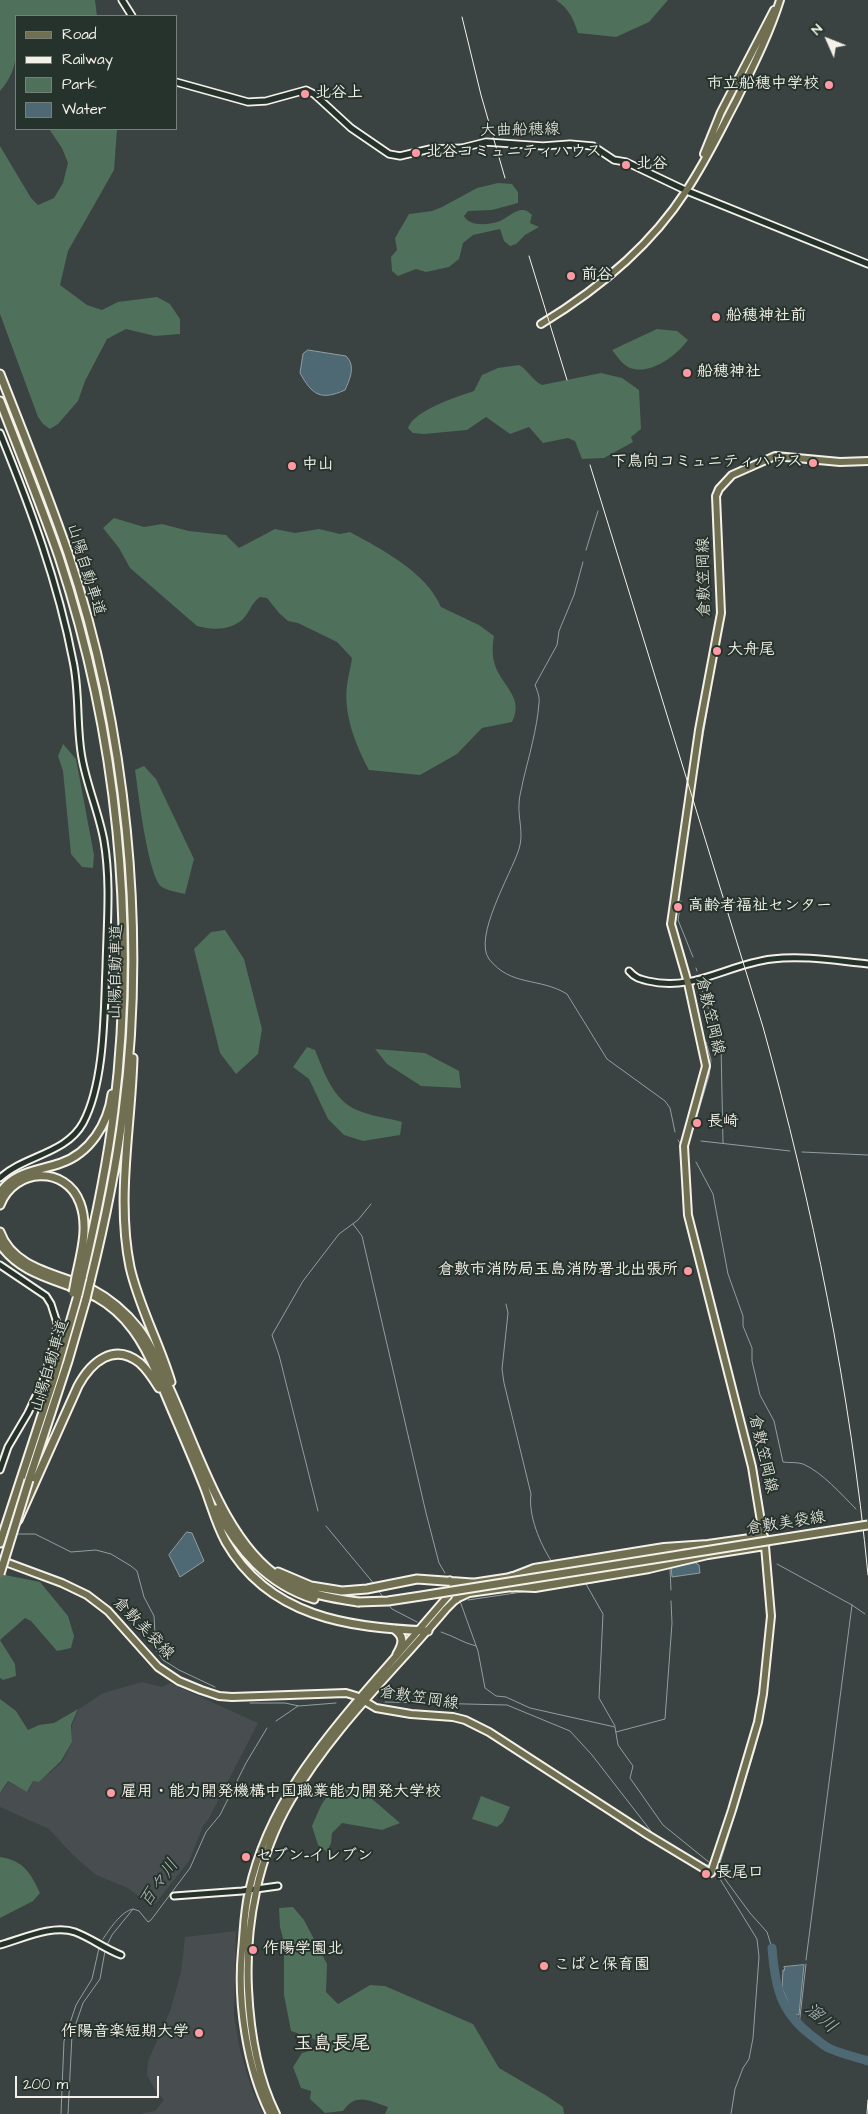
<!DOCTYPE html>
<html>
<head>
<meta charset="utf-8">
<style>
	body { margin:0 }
	#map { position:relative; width:868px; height:2114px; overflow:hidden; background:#3a4242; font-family:"Architects Daughter",sans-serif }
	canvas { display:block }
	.legend { position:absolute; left:15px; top:15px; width:162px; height:115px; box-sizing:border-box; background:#26332d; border:1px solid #787f78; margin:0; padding:6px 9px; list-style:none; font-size:15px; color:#f4f1e8 }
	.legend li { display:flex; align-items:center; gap:10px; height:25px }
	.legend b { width:25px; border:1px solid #787f78 }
	.north { position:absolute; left:803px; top:15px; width:50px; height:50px; -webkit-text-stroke:4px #26332d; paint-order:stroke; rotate:314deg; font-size:14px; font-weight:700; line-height:20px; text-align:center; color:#f4f1e8 }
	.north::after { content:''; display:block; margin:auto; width:18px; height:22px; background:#f4f1e8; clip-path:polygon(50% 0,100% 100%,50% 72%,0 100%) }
	.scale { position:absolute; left:15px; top:2076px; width:144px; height:22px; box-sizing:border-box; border:2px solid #f4f1e8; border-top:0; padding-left:6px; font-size:15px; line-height:18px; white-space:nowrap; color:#f4f1e8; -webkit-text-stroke:4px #26332d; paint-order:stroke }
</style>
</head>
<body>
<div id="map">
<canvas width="868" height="2114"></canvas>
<ul class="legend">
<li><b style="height:6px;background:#706f52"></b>Road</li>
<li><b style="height:6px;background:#f4f1e8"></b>Railway</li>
<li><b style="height:14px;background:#4f705a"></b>Park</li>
<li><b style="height:14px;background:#4f6974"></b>Water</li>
</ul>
<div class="north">N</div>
<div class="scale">200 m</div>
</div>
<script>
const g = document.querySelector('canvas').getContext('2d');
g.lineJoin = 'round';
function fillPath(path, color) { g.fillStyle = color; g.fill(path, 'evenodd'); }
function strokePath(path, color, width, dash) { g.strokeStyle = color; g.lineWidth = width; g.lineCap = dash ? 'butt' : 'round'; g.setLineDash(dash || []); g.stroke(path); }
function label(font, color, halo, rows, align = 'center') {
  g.font = font + ' "Architects Daughter","Klee One",sans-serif'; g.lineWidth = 4; g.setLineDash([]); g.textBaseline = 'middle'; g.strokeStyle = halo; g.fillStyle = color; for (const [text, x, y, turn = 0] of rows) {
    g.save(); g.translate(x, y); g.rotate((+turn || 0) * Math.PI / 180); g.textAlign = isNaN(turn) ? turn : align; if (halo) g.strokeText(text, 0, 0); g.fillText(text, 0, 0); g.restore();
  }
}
const built = new Path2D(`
	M142,1682L162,1687L170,1683L258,1723L208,1820L203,1826L189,1861L155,1904L142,1899L128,1888L96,1875L73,1855L49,1829L0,1807V1794L8,1782L28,1792L33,1781L39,1782L62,1762L72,1743V1725L79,1709L103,1693Z
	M236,1931L234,2016L240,2050L251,2087L263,2114H139L155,2111L164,2100L155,2090L147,2075L148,2061L170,2011L181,1972L185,1937Z`);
const green = new Path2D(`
	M0,0H95L97,16H16C16,45 21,68 0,91Z
	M556,0H668L649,22L616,37L578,33C573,18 569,9 556,0Z
	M49,129H117L114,170L68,251L60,285L87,305L102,310L118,302L157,297L170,304L180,319V334L155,336L126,329L107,339L85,381L78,401L58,424L50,429L43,424L38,417L0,314V146L31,198L38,205L54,198L63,183L68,163L62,148Z
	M498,183L512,184L518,192V203L492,210L468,211L464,216C469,227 490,225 500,221C511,216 521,203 532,215L530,223L539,227L525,235L516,244L510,246L504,241L500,229L473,235L463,243L459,259L449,267L426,272L416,269L398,276L392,271L391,257L397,250L395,238L409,214L432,211L442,207L477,188Z
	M657,329L677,331L688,340C676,356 649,377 628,367C621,363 617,356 612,350Z
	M519,365C528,370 532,380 542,385L601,373L622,378L639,390L641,429L631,437L633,442L604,458L582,459L575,441L568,438L543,443L529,427L510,434L486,417L467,430L424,434L413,433L408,428C414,410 457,397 474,391L482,375L498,368Z
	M114,518L144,527L162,524L189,531L226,535L239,548L275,529L295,533L319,529L340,534L350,532C383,550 426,572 441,607L479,625L494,636C492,647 492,657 496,668C504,687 524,699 512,722L482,728L457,754L420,775L369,770C356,746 343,714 347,685C348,676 351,667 352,658L337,642L298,623L288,621L279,613L267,598L260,597C251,603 250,612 243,619C230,631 212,630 197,626L130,568L119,548L103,528Z
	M63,744L76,759L94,855L93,868L82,867L71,854L63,771L58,756Z
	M144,766L156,779L194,859L185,894C178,892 168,891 162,887C148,878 138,790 135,770Z
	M225,930L244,959L262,1029L258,1054L236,1074L220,1053L194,949L211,932Z
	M307,1047L315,1050C324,1072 333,1100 357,1110C370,1116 388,1118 402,1122L400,1135L363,1141L344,1135L328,1119L309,1079L293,1067Z
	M375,1049L425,1053L459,1071L461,1088L421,1086L387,1064Z
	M0,1574L40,1582L68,1616L74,1636L71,1648L57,1651L31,1621L25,1618L0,1640L15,1664L16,1676L3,1680L0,1678Z
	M0,1699L16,1711L28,1730L39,1725L54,1723L78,1709L71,1725L72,1742L61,1761L39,1782L33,1781L27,1792L8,1781L0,1793Z
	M352,1786L364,1792L400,1823L382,1830L342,1823L332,1833L331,1843L327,1852L318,1845L312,1826C324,1800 322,1794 352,1786Z
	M481,1796L510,1807L503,1822L497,1827L472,1819Z
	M0,1857C24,1861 30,1872 40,1893L33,1901L0,1918Z
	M293,1907L304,1920L327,1964L326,1992L338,2004L370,1985L385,1986L473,2024L499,2068L547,2096L563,2107L564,2114H385L388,2107C370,2101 356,2092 343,2111L325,2113L310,2099L311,2091L301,2088L293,2067L302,2053L330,2045L291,2031L284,1995V1942L280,1927L279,1908Z`);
const water = new Path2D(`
	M308,350L346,356C356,366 350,379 345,390C321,401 312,395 300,373L303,354Z
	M187,1532L192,1533L204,1561L180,1577L169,1555Z
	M694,1562L699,1565L700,1573L672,1577L671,1566Z
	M804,1965L799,2015L793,2014L782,1988L783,1970H785L784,1967Z`);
const stream = new Path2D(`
	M586,550L598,511
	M583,562L574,595L559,631L557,645L535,685C537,690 540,697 539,703C537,729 529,756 523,781C522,788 519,796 519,804C518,819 524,833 519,849C511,874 473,937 489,959C511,987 539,977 567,994L607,1059L665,1101L670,1108L675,1132
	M693,795L715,665
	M681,901L678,920L693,957
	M696,968L697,971
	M701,987L721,1045L723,1143
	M691,1136L709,1076L711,1060L706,1042
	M678,1140L681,1145
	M701,1141L790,1151
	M802,1152L868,1155
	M688,1160V1151
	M696,1162L713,1194L728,1274L743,1316V1326L752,1348V1361L760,1395L774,1421L783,1462C790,1463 798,1462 803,1464C822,1472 842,1495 856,1509
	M691,1211L700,1251
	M353,1224L362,1236L426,1513L439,1563L445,1573
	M506,1304L508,1313L502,1369L504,1383L531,1494C528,1515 540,1544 552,1562
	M738,1398L757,1471L767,1534
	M318,1511L279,1355L272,1335L303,1281L339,1234L358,1220L371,1204
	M326,1526L375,1585
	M16,1534H35L71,1552L96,1550L111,1554L131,1566L137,1571L144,1597L154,1616L156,1650L163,1660L179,1670L215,1687
	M752,1535L759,1534
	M670,1543L711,1541
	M777,1564L852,1605L865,1614
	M670,1569L671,1590
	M650,1572L673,1567
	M585,1582L586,1584L646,1573
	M586,1584L603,1614L599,1698L615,1726
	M378,1590L383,1597
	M468,1600L529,1591
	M460,1601L478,1651L485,1688L496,1696L506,1697L530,1708L615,1727L618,1745L633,1766L630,1778L663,1825L710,1863L706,1866
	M388,1604L392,1609L417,1622
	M441,1632C454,1636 463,1643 476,1646
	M385,1702L507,1705L570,1731L592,1755L654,1835L663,1840
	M250,1703H285L299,1706L336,1703
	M276,1721L298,1706
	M616,1732L665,1719L672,1623L671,1601
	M716,1870L718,1872
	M717,1873L755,1749L765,1707L774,1617L769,1559
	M722,1875L750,1913L767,1932L772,1948
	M720,1879L757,1939L759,1957L753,2038L749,2059L743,2068L735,2089L731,2114
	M103,1939C109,1930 121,1911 133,1909
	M106,1947L112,1935L133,1909L139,1911L148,1922L151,1920L190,1868L206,1832L220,1815L246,1763L267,1728
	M806,1960L852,1605
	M799,2026L806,1964
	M61,2114L64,2041L76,2005L92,1979L99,1948
	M68,2114L72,2035L83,2003L100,1979L105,1951`);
const river = new Path2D(`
	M772,1948C775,1986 780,2012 812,2036C818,2040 824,2047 831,2049C842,2054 856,2057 868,2061`);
const tertiary = new Path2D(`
	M0,433C30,507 58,582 73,661C80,693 76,726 82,758C87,786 99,813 104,841C111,882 107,924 106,967C104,1012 105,1082 83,1123C66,1154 25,1155 0,1178
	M629,971C635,978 640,979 648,981C694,992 728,964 772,959C803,955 837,961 868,964
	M0,1265L46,1296L51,1304L57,1323L55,1340L43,1381L28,1413L8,1447L0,1470
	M174,1896L242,1891L278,1886
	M0,1945C22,1939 53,1924 75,1932C91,1938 105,1949 121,1955`);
const secondary = new Path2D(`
	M122,0L132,16
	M176,82L248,102L266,101L306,90L314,94L351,128L389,154L400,156L430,149L462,148L486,142L543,146L570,144L593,146L614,160L626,162L687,191L868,264`);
const primary = new Path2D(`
	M704,154L721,112L774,10
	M541,324C597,290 650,247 686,191C705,163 720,131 736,101C752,68 769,35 780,0
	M0,1560L62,1583L87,1595L108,1611L158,1667L179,1681L201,1690L219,1696L232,1697L346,1693L356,1696L376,1708L411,1714L453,1717L465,1720L489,1732L648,1835L711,1873L732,1810L758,1722L763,1694L771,1616L765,1546L752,1467L688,1215L684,1146L706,1066L688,983L671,924L699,730L721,613L716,496L719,489L732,475L775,456L840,462L868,461
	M270,2114C247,2068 237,2002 242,1951C244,1931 244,1911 249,1891C267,1807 321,1742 376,1679C400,1652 424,1624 448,1596L454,1590L465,1584L511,1577L534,1568L664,1547L708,1544L764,1536
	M276,2114C257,2076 250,2031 248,1989C245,1925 258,1856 291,1800C332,1729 394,1671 446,1609L456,1599L469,1593L512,1587L535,1588L649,1569L708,1555L765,1546`);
const motorway = new Path2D(`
	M0,374C23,433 47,492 68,553C126,727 147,930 123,1112C116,1169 104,1226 90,1282
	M0,401C20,453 41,505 59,557C117,734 137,925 114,1110C107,1167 95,1223 82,1278
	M133,1058C131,1127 116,1198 130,1267C139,1307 159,1342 171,1382
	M0,1193C14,1171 39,1171 61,1163C90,1153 108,1124 112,1094
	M0,1205C14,1168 66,1165 80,1203C89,1227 81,1253 76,1277
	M0,1232C13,1269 59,1274 90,1288C109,1298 126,1312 139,1329C151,1345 159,1364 167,1383C196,1444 223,1542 282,1579C305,1594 331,1598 358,1602
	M0,1244C22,1277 63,1280 96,1297C127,1314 144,1343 157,1374C172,1411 189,1448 204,1486C211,1504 216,1524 226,1542C269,1617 349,1628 428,1631
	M29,1480L68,1361L86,1299
	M216,1509C239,1551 267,1584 314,1599
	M18,1520L78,1386C91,1362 114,1342 140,1363C148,1370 154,1380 159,1388
	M0,1543L54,1378L78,1295
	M278,1572L311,1586L342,1591L367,1589L417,1579L472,1583
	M511,1577L651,1554L682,1552
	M450,1581L458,1588L456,1599
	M512,1587L651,1565L678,1558
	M394,1629C405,1636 403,1644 397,1654`);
const rail = new Path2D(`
	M462,17L481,95L505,178
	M529,256L567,380
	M590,465L763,1027C813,1207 850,1389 868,1575
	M867,2114L868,2100`);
const motorwayBridge = new Path2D(`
	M73,1293L76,1277
	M78,1295L82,1278
	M86,1299L90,1282
	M0,1574L29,1480
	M358,1602L388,1601L421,1596L868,1525`);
const markers = [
	[829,85,5,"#ff9aa2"],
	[305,94,5,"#ff9aa2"],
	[416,153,5,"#ff9aa2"],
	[626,165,5,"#ff9aa2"],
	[571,276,5,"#ff9aa2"],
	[716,317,5,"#ff9aa2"],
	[687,373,5,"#ff9aa2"],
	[813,463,5,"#ff9aa2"],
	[292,466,5,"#ff9aa2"],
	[717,651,5,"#ff9aa2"],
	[678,907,5,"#ff9aa2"],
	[697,1123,5,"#ff9aa2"],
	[688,1271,5,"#ff9aa2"],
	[111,1793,5,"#ff9aa2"],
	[246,1857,5,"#ff9aa2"],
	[706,1874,5,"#ff9aa2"],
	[253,1950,5,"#ff9aa2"],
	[544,1966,5,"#ff9aa2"],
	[199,2033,5,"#ff9aa2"]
];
const poiNames = [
	["市立船穂中学校",819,85,"right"],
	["北谷上",315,94],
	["北谷コミュニティハウス",426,153],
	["北谷",636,165],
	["前谷",581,276],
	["船穂神社前",726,317],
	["船穂神社",697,373],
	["下鳥向コミュニティハウス",803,463,"right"],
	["中山",302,466],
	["大舟尾",727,651],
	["高齢者福祉センター",688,907],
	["長崎",707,1123],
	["倉敷市消防局玉島消防署北出張所",678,1271,"right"],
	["雇用・能力開発機構中国職業能力開発大学校",121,1793],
	["セブン-イレブン",256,1857],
	["長尾口",716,1874],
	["作陽学園北",263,1950],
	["こばと保育園",554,1966],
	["作陽音楽短期大学",189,2033,"right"]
];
const streetNames = [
	["大曲船穂線",520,131,-1],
	["山陽自動車道",85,570,73],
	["倉敷笠岡線",705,577,-91],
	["山陽自動車道",117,972,-89],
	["倉敷笠岡線",709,1016,77],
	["山陽自動車道",51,1366,-73],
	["倉敷笠岡線",762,1454,77],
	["倉敷美袋線",786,1524,-9],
	["倉敷美袋線",143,1629,46],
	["倉敷笠岡線",419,1699,9]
];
const waterNames = [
	["百々川",160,1884,-55],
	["溜川",820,2019,40]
];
const quarterNames = [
	["玉島長尾",332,2045]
];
fillPath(built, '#484d50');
fillPath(green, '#4f705a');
fillPath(water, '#4f6974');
strokePath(water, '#919fa2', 1);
strokePath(stream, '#919fa2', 1);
strokePath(river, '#4f6974', 9);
strokePath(tertiary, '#f4f1e8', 9);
strokePath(secondary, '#f4f1e8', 9);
strokePath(primary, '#f4f1e8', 10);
strokePath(motorway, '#f4f1e8', 11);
strokePath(tertiary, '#26332d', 5);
strokePath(secondary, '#26332d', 5.5);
strokePath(primary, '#706f52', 6);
strokePath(motorway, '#706f52', 7);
strokePath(rail, '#f4f1e8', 1);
strokePath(motorwayBridge, '#f4f1e8', 11, []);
strokePath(motorwayBridge, '#706f52', 7);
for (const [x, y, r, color] of markers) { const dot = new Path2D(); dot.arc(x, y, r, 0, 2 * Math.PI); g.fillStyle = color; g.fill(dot); strokePath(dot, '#26332d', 2); }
label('bold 16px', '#f4f1e8', '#26332d', poiNames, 'left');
label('16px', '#f4f1e8', '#26332d', streetNames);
label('italic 18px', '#b2bbba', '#26332d', waterNames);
label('bold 19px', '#f4f1e8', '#26332d', quarterNames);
</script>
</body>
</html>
